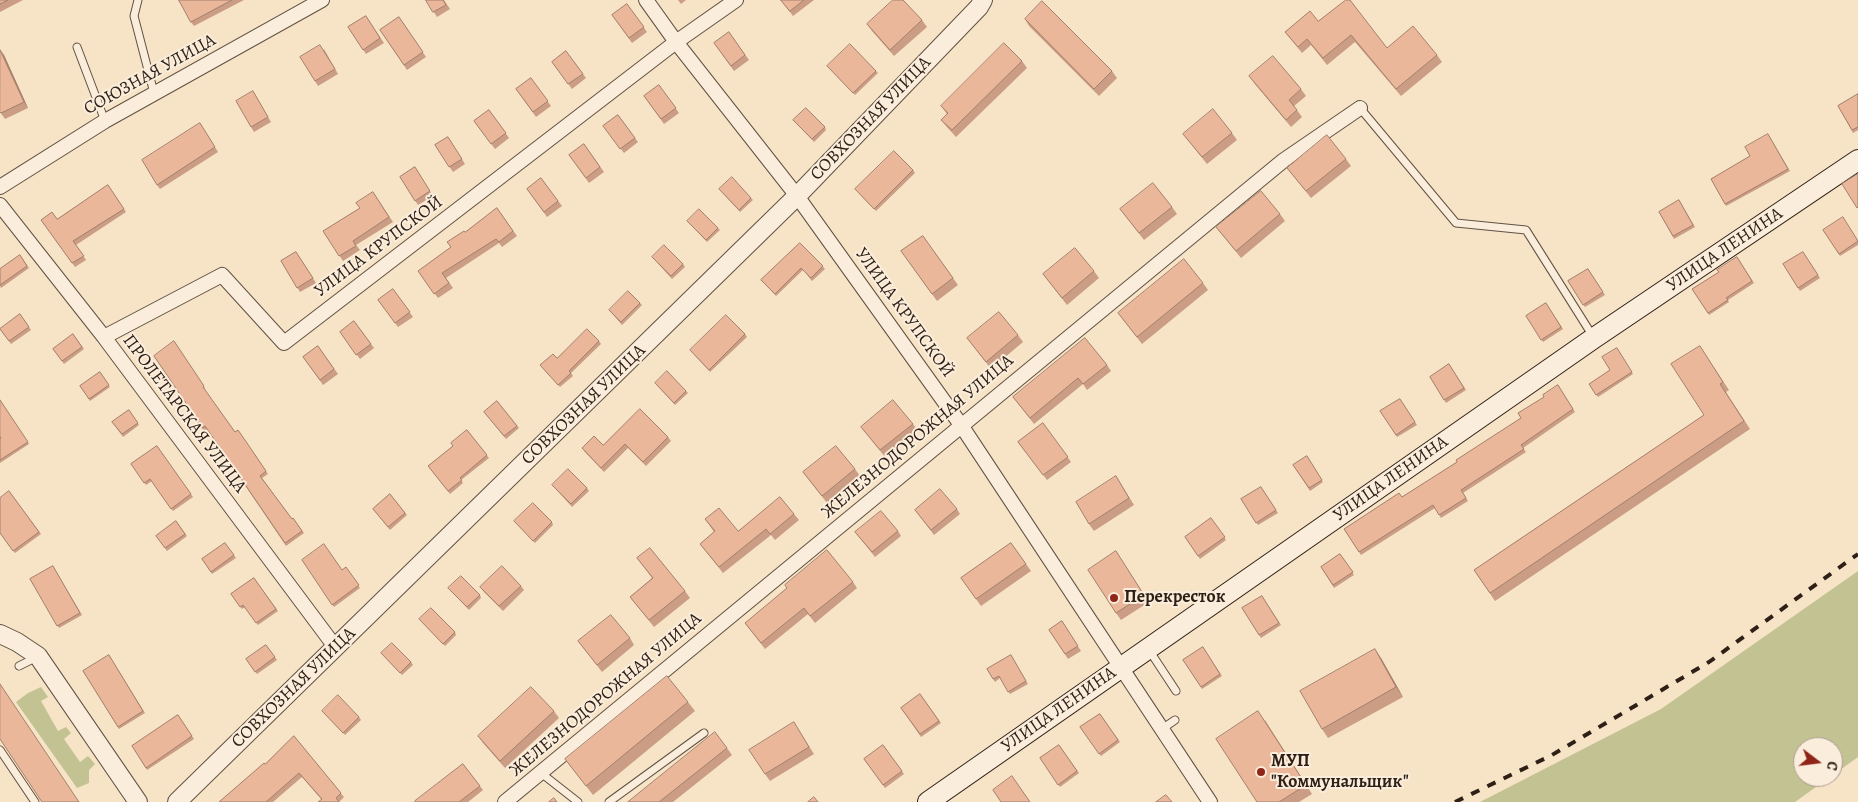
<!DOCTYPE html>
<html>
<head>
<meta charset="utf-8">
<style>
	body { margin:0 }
	#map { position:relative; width:1858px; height:802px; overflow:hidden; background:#f7e4c7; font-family:Alegreya,serif }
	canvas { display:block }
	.north { position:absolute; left:1793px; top:737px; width:50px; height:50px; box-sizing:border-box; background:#faeddb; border:1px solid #a99b8d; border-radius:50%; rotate:105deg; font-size:14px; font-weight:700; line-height:20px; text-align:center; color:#2f2017 }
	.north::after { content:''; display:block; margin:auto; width:18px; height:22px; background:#8f2418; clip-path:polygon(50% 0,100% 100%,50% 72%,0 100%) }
</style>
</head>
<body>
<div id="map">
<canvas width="1858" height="802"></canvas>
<div class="north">С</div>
</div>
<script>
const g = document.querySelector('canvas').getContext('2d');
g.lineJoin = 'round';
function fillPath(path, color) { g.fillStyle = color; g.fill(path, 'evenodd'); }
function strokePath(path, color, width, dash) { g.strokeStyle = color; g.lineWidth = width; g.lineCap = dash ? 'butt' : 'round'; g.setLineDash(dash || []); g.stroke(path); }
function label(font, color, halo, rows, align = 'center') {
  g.font = font + ' Alegreya,serif'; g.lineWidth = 4; g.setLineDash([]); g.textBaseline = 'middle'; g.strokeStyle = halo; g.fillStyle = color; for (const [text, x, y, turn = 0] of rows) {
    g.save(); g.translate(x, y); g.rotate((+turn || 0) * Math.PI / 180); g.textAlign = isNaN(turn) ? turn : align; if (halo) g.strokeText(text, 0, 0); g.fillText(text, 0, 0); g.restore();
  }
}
const green = new Path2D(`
	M1858,571V757L1833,775V747H1803V777H1830L1795,802H1480L1661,709Z
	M41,687L48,697L41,701L58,731L66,727L71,733L64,739L80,762L88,756L95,764L89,770V783L77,788L16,702L28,693Z`);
const service = new Path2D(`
	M138,0L134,16L154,93
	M77,47L105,121
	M1360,108L1456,223L1526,230L1594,338
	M1149,650L1176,691
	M19,666L37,657
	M1162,729L1175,720
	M0,750L35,802
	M541,773L578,802
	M609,802L704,733`);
const minor = new Path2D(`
	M646,0L676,42L797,196L961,425L1210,802
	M0,187L105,121L322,0
	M0,205L104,337L336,648
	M104,337L222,275L284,343L676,42L736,0
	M505,802L1284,160L1360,108`);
const tertiary = new Path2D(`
	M0,634L17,642L38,656L138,802
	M177,802L797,196L979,7L983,0`);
const secondary = new Path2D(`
	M928,802L1594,338L1858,160`);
const rail = new Path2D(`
	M1455,802L1552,755L1709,662L1858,554`);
const wall = new Path2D(`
	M0,0H23L0,12Z
	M179,0H244L194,26L191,22Z
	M426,0H444L450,9L437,17Z
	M678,0H686L681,4Z
	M781,0H814L793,16Z
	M627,4L647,32L632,43L612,15Z
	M366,16L384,43L366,54L348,27Z
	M399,17L426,57L407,70L380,30Z
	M1025,19L1112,71L1117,78L1099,96L1029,26Z
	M922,20L927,27L894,56L872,31L867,24Z
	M1318,21L1387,48L1437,55L1442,62L1401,96L1355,42L1327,65L1311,45L1302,53L1285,32Z
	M729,32L749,60L734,71L714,43Z
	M324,49L338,74L318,86L315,81Z
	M566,51L586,78L572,89L552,62Z
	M4,55L28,108L5,119L0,112Z
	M1022,61L1027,68L956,137L946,126L941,120L947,114L941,106Z
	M827,66L876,71L878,73L855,95Z
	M1249,76L1301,89L1306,96L1294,106L1302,117L1291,127L1254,83Z
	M531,78L551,106L536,117L516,89Z
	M659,85L679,113L664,124L644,96Z
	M253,91L271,122L254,132L251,127Z
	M1858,94V130L1853,133L1838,106Z
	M489,110L509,138L495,149L474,121Z
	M618,115L638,142L624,153L603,126Z
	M793,120L825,127L826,130L814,142Z
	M200,123L218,152L160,189L157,185Z
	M1232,133L1237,140L1207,164L1183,134Z
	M1768,134L1790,171L1726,206L1711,179L1750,156Z
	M448,137L465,164L453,172L435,145Z
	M584,144L604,172L589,183L569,155Z
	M1346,159L1351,166L1311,198L1287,168Z
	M415,167L433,196L418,205L400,177Z
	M913,170L915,173L876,211L855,189Z
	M541,178L562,206L547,217L527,189Z
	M108,185L126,212L76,245L86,260L75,267L41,220L57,219Z
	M719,189L751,198L753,200L740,212Z
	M373,192L393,222L356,245L360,250L343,261L323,231L360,208Z
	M1679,200L1695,227L1674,239L1659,212Z
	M1172,207L1177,214L1144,240L1120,209Z
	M497,208L517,236L502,247L499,243L446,278L453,288L438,298L418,271L451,247L465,232Z
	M1280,214L1285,221L1241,258L1216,227Z
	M687,221L718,228L720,230L707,242Z
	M1823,230L1858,240V245L1840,256Z
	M923,236L958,285L937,301L901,251Z
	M800,243L825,269L812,281L803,270L776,296L761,280Z
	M296,252L316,283L300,292L281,261Z
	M1803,252L1820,278L1800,291L1783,264Z
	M20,255L29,268L1,288L0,286V269Z
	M652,257L683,264L685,267L672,279Z
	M1737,257L1754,283L1728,300L1729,302L1709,315L1692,289L1719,272Z
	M1588,269L1605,295L1585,307L1568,281Z
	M1094,271L1099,278L1067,305L1043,274Z
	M1203,283L1208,290L1142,344L1118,313Z
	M393,289L413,317L398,327L378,300Z
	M640,303L642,305L622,325L609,310Z
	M1546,303L1563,329L1543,342L1526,316Z
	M20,314L31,330L11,344L0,329Z
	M354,321L374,348L360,359L340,332Z
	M73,334L84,349L64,364L53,349Z
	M745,334L747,337L710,372L690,350Z
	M1018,335L1023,342L991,369L967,338Z
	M174,341L205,388L204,389L235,432L238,430L268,474L262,478L292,519L293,518L304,533L286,546L207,429L204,431L193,416L194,415Z
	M599,341L601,344L571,373L573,376L560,387L540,365Z
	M318,346L338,374L323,385L303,357Z
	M1617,348L1633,374L1598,397L1589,384L1610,370Z
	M1705,354L1729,390L1726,392L1750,429L1495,601L1474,570L1704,415Z
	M1449,364L1466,390L1446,403L1430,377Z
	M1107,365L1111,371L1087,390L1083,384L1034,424L1013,397Z
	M100,372L110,387L90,401L80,386Z
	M655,383L686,391L688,393L675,405Z
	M1558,385L1575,412L1523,448L1526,452L1463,493L1468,501L1441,518L1435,508L1361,555L1344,529L1402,497L1457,462L1521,418Z
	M1400,399L1417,425L1397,437L1380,411Z
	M0,400L29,444L0,463V439L1,438Z
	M497,401L519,428L506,439L484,412Z
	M129,410L139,425L123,437L112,422Z
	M1043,423L1071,462L1047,480L1018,442Z
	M913,424L918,431L885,457L861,427Z
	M467,430L489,458L461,480L463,483L450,494L428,466L453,446Z
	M668,437L671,441L646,466L628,448L604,472L585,452L582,448Z
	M157,446L193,497L173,511L152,481L146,485L131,464Z
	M1307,456L1323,482L1310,491L1293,465Z
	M855,469L860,476L827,503L803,472Z
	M1116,476L1134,505L1094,531L1089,524Z
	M552,485L587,488L589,491L572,507Z
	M1261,487L1278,513L1258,525L1241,499Z
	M9,491L41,534L15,553L0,533Z
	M390,494L407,515L390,530L373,509Z
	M957,509L960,514L934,535L915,510Z
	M794,514L799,520L775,540L771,535L723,573L700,544L714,532L705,519L738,531Z
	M1211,518L1226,540L1200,559L1185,537Z
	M176,521L187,536L167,551L156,536Z
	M514,521L552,522L553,525L535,543Z
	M898,531L901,536L875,557L855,532Z
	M225,543L236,558L212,574L202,559Z
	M1011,543L1031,571L981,606L961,578Z
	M1340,554L1354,575L1334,588L1321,567Z
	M637,558L685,591L690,598L654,627L630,597L652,578Z
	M1120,558L1149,602L1121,620L1116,613Z
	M302,560L342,570L346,567L360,588L334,607Z
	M53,566L82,615L59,628L30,579Z
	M254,578L278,611L258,625L245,607L242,609L231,594Z
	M853,582L857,588L815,623L808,614L765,649L745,623Z
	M521,586L524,590L503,611L484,592L480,587Z
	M448,588L480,595L481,598L469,610Z
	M1262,596L1281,625L1261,638L1242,608Z
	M419,619L455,632L456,635L445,646Z
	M1062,621L1081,651L1068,659L1049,630Z
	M630,638L634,645L602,672L578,641Z
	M266,645L277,660L257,674L246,659Z
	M1203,647L1222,676L1202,689L1183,660Z
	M381,653L411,662L413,665L402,675Z
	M109,655L145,713L119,729L83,671Z
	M1011,655L1028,684L1010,694L1000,678L995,682L987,669Z
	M1381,658L1403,697L1328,738L1322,729Z
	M920,694L941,723L921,737L901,708Z
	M688,702L695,711L593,795L565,759Z
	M322,711L359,717L361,720L345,735Z
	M554,711L559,718L505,768L483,743L478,736Z
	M1100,714L1120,742L1101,756L1080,727Z
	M178,715L194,739L147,770L132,746Z
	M1265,720L1312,794L1299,802H1257Z
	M798,729L814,754L770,781L765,774Z
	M294,736L344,797L339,802L321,799L302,777L273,802H219L265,764Z
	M883,745L904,774L885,788L864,759Z
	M1059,745L1079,773L1060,787L1040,758Z
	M727,748L732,755L673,802H628Z
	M463,764L483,790L468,802H415Z`);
const shadedWall = new Path2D(`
	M0,49L4,55L28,108L24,102Z
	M1375,649L1381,658L1403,697L1396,687Z`);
const building = new Path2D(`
	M0,0H8L0,4Z
	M179,0H232L191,22Z
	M426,0H443L446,5L433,12Z
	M781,0H804L790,11Z
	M893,0H903L922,20L890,50L867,24Z
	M1346,0H1350L1387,48L1413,26L1437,55L1396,89L1351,35L1323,58L1307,39L1298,47L1285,32L1310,11L1318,21Z
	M1042,1L1112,71L1094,89L1025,19Z
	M627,4L644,27L629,38L612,15Z
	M366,16L380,38L363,50L348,27Z
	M399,17L423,52L404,65L380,30Z
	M729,32L745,55L731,66L714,43Z
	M1004,43L1022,61L952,130L941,120L948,113L941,106Z
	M850,44L876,71L853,93L827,66Z
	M320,45L335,69L315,81L300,57Z
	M0,50L24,102L1,113L0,112Z
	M566,51L583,74L568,84L552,62Z
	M1273,56L1301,89L1289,100L1297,110L1286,120L1249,76Z
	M531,78L548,101L533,112L516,89Z
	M659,85L676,108L661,119L644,96Z
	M253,91L268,117L251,127L236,101Z
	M1858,94V127L1852,130L1838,106Z
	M806,108L825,127L812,139L793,120Z
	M1213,109L1232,133L1202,157L1183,134Z
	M489,110L506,133L491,144L474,121Z
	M618,115L635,138L620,149L603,126Z
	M200,123L215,147L157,185L142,160Z
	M1768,134L1788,169L1725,204L1711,179L1750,156L1745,147Z
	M1327,135L1346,159L1306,191L1287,168Z
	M448,137L462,159L449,167L435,145Z
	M584,144L600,167L586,178L569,155Z
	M894,151L913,170L874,209L855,189Z
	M415,167L430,191L415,201L400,177Z
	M1858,174V207L1857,208L1842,184Z
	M732,177L751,198L739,210L719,189Z
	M541,178L558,201L544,212L527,189Z
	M1153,183L1172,207L1139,233L1120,209Z
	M108,185L124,209L73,241L84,256L72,263L41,220L52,212L57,219Z
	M1261,191L1280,214L1236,251L1216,227Z
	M373,192L389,217L353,241L356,246L339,256L323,231L360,208L356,203Z
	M1679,200L1693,225L1673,236L1659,212Z
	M497,208L513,231L499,242L496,239L442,273L449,283L434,294L418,271L451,247L447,242L464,231L465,232Z
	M699,209L718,228L706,240L687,221Z
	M1843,217L1858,241L1839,254L1823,230Z
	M923,236L953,278L932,294L901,251Z
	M800,243L823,266L811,278L801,268L775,294L761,280Z
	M664,245L683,264L671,276L652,257Z
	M1075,248L1094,271L1062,298L1043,274Z
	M296,252L313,278L297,288L281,261Z
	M1803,252L1818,275L1798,288L1783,264Z
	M20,255L27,266L0,285V269Z
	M1737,257L1752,281L1726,298L1728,300L1708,313L1692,289L1719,272L1717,270Z
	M1184,259L1203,283L1137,337L1118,313Z
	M1588,269L1603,292L1583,305L1568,281Z
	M393,289L410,312L395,323L378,300Z
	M628,291L640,303L621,322L609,310Z
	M1546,303L1561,327L1541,340L1526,316Z
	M999,312L1018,335L986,362L967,338Z
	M20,314L29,327L9,341L0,329Z
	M726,315L745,334L709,370L690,350Z
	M354,321L371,344L356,355L340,332Z
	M587,329L599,341L569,371L571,373L558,385L540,365L553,354L557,358Z
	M73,334L82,347L62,361L53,349Z
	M1085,338L1107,365L1083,384L1078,378L1030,418L1013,397Z
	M174,341L204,386L203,387L235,432L238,430L247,443L266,471L260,476L292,519L293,518L302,531L285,543L205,426L202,428L193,416L194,415L154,356Z
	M318,346L334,369L320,380L303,357Z
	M1700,346L1723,382L1720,384L1744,421L1490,593L1474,570L1704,415L1671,364Z
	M1617,348L1632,372L1596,395L1589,384L1610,370L1602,357Z
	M1449,364L1464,388L1444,400L1430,377Z
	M667,371L686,391L674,403L655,383Z
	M100,372L109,385L89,399L80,386Z
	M1558,385L1573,409L1521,445L1524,449L1461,490L1466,498L1439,515L1433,505L1359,552L1344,529L1399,493L1402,497L1457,462L1456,460L1521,418L1518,413L1544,397L1543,395Z
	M1400,399L1415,422L1396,435L1380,411Z
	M0,400L28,442L0,460V439L1,438L0,436Z
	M893,400L913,424L880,450L861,427Z
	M497,401L517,426L504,436L484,412Z
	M640,409L668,437L643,462L625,444L601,468L582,448L594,436L603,445Z
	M129,410L138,423L122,434L112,422Z
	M1043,423L1068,457L1043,475L1018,442Z
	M467,430L487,455L460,478L462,480L448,491L428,466L453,446L451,443Z
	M157,446L191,494L171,509L150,479L144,483L131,464Z
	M836,446L855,469L822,496L803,472Z
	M1307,456L1322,480L1309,488L1293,465Z
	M568,469L587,488L571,504L552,485Z
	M1116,476L1129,498L1089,524L1076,502Z
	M1261,487L1276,510L1256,523L1241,499Z
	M940,489L957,509L931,530L915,510Z
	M9,491L39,532L13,551L0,533V498Z
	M390,494L405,513L388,527L373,509Z
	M780,497L794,514L770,534L766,529L719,567L700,544L715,531L705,519L719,508L738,531Z
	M533,503L552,522L533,541L514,521Z
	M881,511L898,531L872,552L855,532Z
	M1211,518L1225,537L1198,556L1185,537Z
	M176,521L185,534L165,548L156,536Z
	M225,543L234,555L211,572L202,559Z
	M1011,543L1026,564L976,599L961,578Z
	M324,544L342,570L346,567L359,585L332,605L302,560Z
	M650,548L685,591L649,620L630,597L653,578L637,558Z
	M827,550L853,582L810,616L804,608L761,643L745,623L787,588L785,585Z
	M1116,551L1144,595L1116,613L1088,570Z
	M1340,554L1353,572L1333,585L1321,567Z
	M53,566L80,613L57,626L30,579Z
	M502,566L521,586L499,606L480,587Z
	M461,576L480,595L467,607L448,588Z
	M254,578L276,609L256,623L243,605L240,607L231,594Z
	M1262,596L1279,623L1259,635L1242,608Z
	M431,608L455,632L443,644L419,619Z
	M611,615L630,638L597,665L578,641Z
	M1062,621L1078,646L1065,654L1049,630Z
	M392,643L411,662L400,673L381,653Z
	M266,645L275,657L255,672L246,659Z
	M1203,647L1220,674L1201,687L1183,660Z
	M1375,649L1396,687L1322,729L1300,691Z
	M109,655L143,711L118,727L83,671Z
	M1011,655L1026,681L1008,692L999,676L993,679L987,669Z
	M667,676L688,702L586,786L565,759Z
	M0,684L79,802H42L0,739Z
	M531,687L554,711L500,761L478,736Z
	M920,694L939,721L920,734L901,708Z
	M338,695L359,717L343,733L322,711Z
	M1258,711L1306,785L1279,802H1257L1216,739Z
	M1100,714L1118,740L1099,754L1080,727Z
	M178,715L192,736L146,768L132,746Z
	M794,722L809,747L765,774L749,750Z
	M715,732L727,748L659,802H628Z
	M294,736L341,793L336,798L339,802H318L322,799L299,773L266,802H219L264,763L265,764Z
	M883,745L902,771L883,785L864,759Z
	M1059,745L1077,771L1058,785L1040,758Z
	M463,764L480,786L459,802H415V801Z
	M1012,776L1030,802H1001L993,790Z
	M1166,795L1172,802H1156Z
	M814,797L818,802H808Z
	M554,798L557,802H549Z`);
const markers = [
	[1114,598,5,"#8f2418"],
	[1261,772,5,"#8f2418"]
];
const streetNames = [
	["СОЮЗНАЯ УЛИЦА",150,75,-29],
	["СОВХОЗНАЯ УЛИЦА",871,119,-46],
	["УЛИЦА КРУПСКОЙ",379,247,-37],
	["УЛИЦА ЛЕНИНА",1725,250,-34],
	["УЛИЦА КРУПСКОЙ",904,313,54],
	["СОВХОЗНАЯ УЛИЦА",584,405,-44],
	["ПРОЛЕТАРСКАЯ УЛИЦА",184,414,53],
	["ЖЕЛЕЗНОДОРОЖНАЯ УЛИЦА",918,437,-40],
	["УЛИЦА ЛЕНИНА",1391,479,-35],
	["СОВХОЗНАЯ УЛИЦА",294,688,-44],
	["ЖЕЛЕЗНОДОРОЖНАЯ УЛИЦА",606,695,-40],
	["УЛИЦА ЛЕНИНА",1059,710,-35]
];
const poiNames = [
	["Перекресток",1124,598],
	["МУП",1271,762],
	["\"Коммунальщик\"",1271,783]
];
fillPath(green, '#c3c292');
strokePath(service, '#615143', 9);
strokePath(minor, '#615143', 16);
strokePath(tertiary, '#615143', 20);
strokePath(secondary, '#2f2017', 22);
strokePath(service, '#faeddb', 7);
strokePath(minor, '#faeddb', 14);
strokePath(tertiary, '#faeddb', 18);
strokePath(secondary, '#faeddb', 20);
strokePath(rail, '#2f2017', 4, [9, 9]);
fillPath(wall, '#ca9d84');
fillPath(shadedWall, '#a4806c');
fillPath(building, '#ebb79a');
strokePath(building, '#a4806c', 1);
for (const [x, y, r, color] of markers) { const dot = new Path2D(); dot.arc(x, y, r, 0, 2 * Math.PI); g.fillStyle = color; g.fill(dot); strokePath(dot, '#faeddb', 2); }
label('18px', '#2f2017', '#faeddb', streetNames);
label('bold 18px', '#2f2017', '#faeddb', poiNames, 'left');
</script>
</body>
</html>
